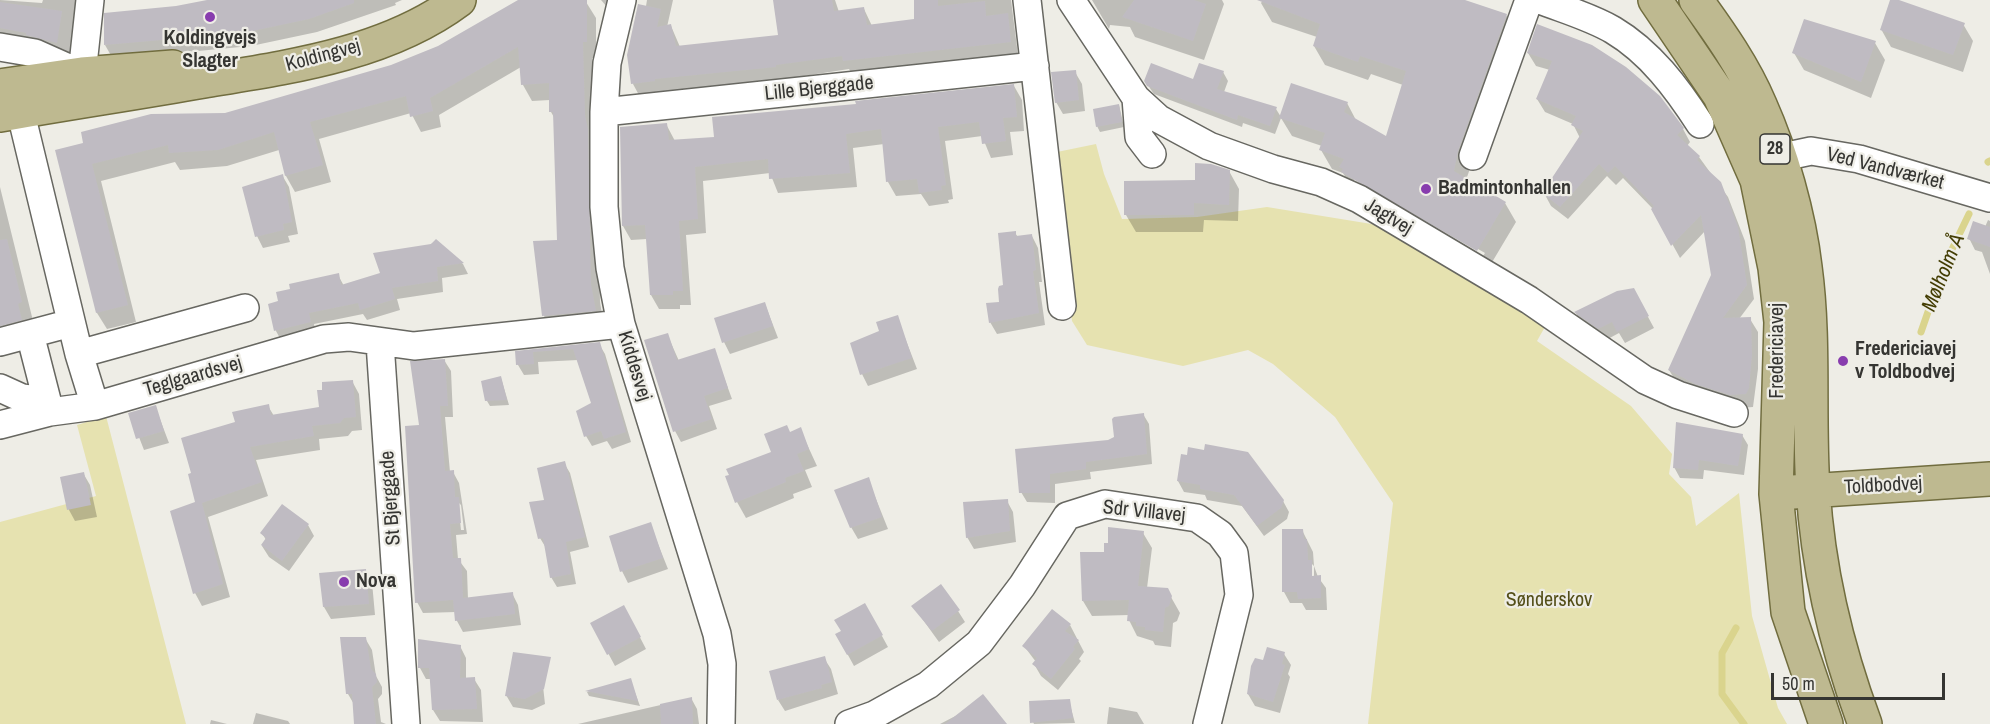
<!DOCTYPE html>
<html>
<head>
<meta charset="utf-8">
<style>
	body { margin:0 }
	#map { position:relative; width:1990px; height:724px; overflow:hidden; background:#eeede6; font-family:"Archivo Narrow",sans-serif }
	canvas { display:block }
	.scale { position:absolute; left:1771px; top:673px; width:174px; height:27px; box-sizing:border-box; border:3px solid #353532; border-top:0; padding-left:8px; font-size:18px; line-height:21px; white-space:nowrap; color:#353532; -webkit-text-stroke:4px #eeede6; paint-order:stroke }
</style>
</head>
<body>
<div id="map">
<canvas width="1990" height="724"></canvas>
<div class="scale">50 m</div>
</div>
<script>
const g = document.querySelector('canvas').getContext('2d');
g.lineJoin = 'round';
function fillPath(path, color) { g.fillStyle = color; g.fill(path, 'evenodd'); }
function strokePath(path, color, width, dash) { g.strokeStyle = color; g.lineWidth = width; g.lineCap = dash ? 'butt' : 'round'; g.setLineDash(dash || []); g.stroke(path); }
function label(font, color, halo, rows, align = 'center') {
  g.font = font + ' "Archivo Narrow",sans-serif'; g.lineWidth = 4.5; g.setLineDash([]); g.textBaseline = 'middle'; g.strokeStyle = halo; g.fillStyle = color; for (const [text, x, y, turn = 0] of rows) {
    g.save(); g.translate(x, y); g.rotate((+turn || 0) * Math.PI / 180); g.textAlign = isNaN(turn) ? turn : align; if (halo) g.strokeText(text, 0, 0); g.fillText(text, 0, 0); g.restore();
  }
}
const green = new Path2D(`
	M1096,144L1104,174L1122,219L1197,217L1267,207L1390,227L1546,325L1537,341L1631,406L1672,454L1669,474L1691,497L1696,526L1739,493L1752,616L1778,708L1787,724H1368L1393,503L1335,417L1273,364L1248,350L1183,366L1087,345L1072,321L1059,211L1057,152Z
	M106,416L186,724H0V522L96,496L77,425Z`);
const shadow = new Path2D(`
	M0,0L42,3L43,0H88L70,66L0,50Z
	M222,0H402L395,3L396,5L317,32L251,46L113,59L105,45L176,8Z
	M521,0L586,2L596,18V58H592L594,133L597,147L600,302L604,327L553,333L544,316L534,243L558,242L555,119L551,112L550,100L532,101L523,85L521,67L439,115L441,127L421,132L411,113L319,139L331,182L295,192L286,176L279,150L227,166L180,170L175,162L101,181L136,322L107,329L97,313L56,151L226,114L392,66L439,48Z
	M601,0H610L608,8Z
	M647,0H673L667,27L671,26L680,47L779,36L775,0H835L839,12L864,9L872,26L916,20L915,0H1011L1018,55L852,74L849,69L732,87L662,92V94L640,97L633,84Z
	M1092,0H1222L1224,4L1204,60L1135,37L1130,27L1110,25L1109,29Z
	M1263,0H1462L1506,15L1517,34L1466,180L1505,203L1516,222L1488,269L1354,191L1343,173L1332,169L1321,150L1322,146L1292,136L1281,118L1275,134L1243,123L1242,127L1154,94L1145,81H1194L1223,72L1228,81L1224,92L1276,109L1281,117L1347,103L1357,122L1387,138L1403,85L1371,74L1368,80L1325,65L1314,46L1317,37L1272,22L1261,3ZM1354,178L1485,253L1483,256L1354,181Z
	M1892,0L1963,24L1973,41L1963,72L1891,47L1881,29Z
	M1538,26L1683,129L1690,142L1687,146L1699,157L1728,197L1745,241L1754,299L1739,319H1750L1758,332V369L1753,407L1739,408L1677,383L1669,370L1712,275L1705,231L1680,258L1653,209L1623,178L1616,185L1607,176L1568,219L1551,206L1544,193L1580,138L1573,124L1545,112L1537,99L1550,70L1536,66L1528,53Z
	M1875,43L1885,60L1871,98L1804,70L1794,53Z
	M1075,72L1082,84L1085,111L1063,114L1056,102Z
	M1014,86L1022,100L1024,131L1010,132L1013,155L991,158L982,136L945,141L953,199L948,200L949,203L929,206L921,194L896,196L888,182L884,144L853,148L857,187L778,193L770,173L703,181L706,233L686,235L691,305H680V309H659L651,295L647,239L631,240L623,226L666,124L675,141L715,138L857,105Z
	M1119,105L1124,127L1100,132L1097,126Z
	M1229,171L1239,189L1238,221L1204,220L1203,232H1136L1126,215L1196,182Z
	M282,175L289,187L298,234L288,236L290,242L263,248L257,236Z
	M0,187L34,325L0,340Z
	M1988,220L1990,221V274L1982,252L1975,250L1969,238L1985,227Z
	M1015,233L1018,237L1032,236L1038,248L1042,282H1039L1045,325L997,334L990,322L1001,303Z
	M436,241L463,264L468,274L442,278L443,292L397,299L400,310L367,320L363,314L314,324L316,333L282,342L276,331L270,305L338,275L344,286L382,274Z
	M1640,302L1654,328L1625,343L1619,333L1606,340L1582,324L1576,313Z
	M765,304L778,338L730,354L724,342Z
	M897,317L917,369L868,386L862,374L881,332Z
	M667,334L679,361L714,350L732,399L709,406L717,429L681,442L675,431Z
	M599,344L605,354L631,442L612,449L607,441L592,446L586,436L592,404L578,360L538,362L539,374L524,375L518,365L517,352Z
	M444,360L451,371L453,417H445L450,472H453L459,483L467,534L456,535L458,559L467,571L468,599L512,593L518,605L521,625L463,632L457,621L456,612L423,613L417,602L421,426ZM458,502L461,505L464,530H461Z
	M501,378L509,405L490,406L487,401Z
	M352,381L359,394L362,430L352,431L348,436L319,439L320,450L256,460L268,496L208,517L230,597L202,606L195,593L197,503L236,423L268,406L274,416L320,408Z
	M155,406L169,443L144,450L130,414Z
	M1143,414L1149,424L1152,464L1090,472L1091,479L1055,484V503L1027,502L1021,492L1016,450L1108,441L1116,438Z
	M1678,423L1742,435L1748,445L1744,475L1704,470L1703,479L1680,478L1674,467Z
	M800,429L817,466L805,470L812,487L793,494L794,498L746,518L737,502L790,433Z
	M1188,457L1283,501L1289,512L1287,519L1264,536L1242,506L1207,500L1205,495L1184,492L1178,481Z
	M564,463L570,473L589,547L570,552L576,584L557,587L551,577L546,548L540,538L546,501Z
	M83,473L90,485L97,517L75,521L69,510L62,478Z
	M868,479L888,529L858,539L851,527Z
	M1007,501L1013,512L1016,542L974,549L967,537Z
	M650,524L668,569L628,583L622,571Z
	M308,525L314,536L289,571L269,557L262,546L266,540L262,533Z
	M1302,530L1313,552L1314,566L1318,577L1326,588L1327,610H1306L1302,603H1290L1284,592ZM1311,563L1314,566V583H1311Z
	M1143,533L1152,548L1147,588L1167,590L1180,613L1177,621L1173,623L1171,647L1155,645L1153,641L1137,636L1129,620V615L1092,616L1083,601L1106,554Z
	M365,570L372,582L375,615L331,619L324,607L321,574Z
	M865,605L888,647L854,666L837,635L843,632Z
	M913,606L958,611L965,622L939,642Z
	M630,618L646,649L615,666L592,623Z
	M1070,625L1084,652L1079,659L1081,661L1058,690L1041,676L1034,664L1036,662L1024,646Z
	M365,638L372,650L376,676L382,687V694L378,699L381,722L386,724H356L355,706L348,694Z
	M460,646L466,658V679H474L481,690L483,722L440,721L433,710L432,679H426L420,668Z
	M1284,654L1291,665L1288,674L1290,677L1280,713L1255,706L1248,694L1264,662Z
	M824,658L831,669L838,694L785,711L778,700Z
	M541,668L545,704L532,710L513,707L506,695Z
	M630,679L640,706L589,696L587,692Z
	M691,698L697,709L699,724H578Z
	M1069,701L1075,723L1034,724L1032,720Z
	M1109,707L1137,712L1144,724H1107Z
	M965,711L1005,724H940Z
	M256,713L288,721L290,724H253Z
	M211,720L227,724H210Z`);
const stream = new Path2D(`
	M1988,162L1990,161
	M1921,332L1944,266L1969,214
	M1736,628L1722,653V694L1744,724`);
const building = new Path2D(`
	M207,0H354V3L309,19L243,33L104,45V13L176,6Z
	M518,0H587V42H583L585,115L588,129L591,284L596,311L542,316L533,241L557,240L553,112H549V83L521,85L518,47L430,98L433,111L410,117L406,96L310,122L323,165L285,176L274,132L218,150L169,153L168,145L92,164L128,305L96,313L55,150L83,143L81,132L151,114L225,113L391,65L438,46Z
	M773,0H832L834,11L864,7L867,25L914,19V0H938V6L985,1L986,16L1008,13L1011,42L843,61L842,56L776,65V67L655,79V81L631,84L627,55L638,4L661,9L657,27L671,24L676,46L778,35Z
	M1134,0H1194L1206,4L1193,41L1122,17Z
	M1257,0H1465L1507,14L1458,151L1454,171L1506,202L1477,251L1341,172L1343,169L1339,167L1344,159L1319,150L1325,133L1279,118L1291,83L1348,102L1344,112L1386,136L1406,71L1360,56L1358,62L1313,46L1320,24Z
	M1890,0H1899L1965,23L1953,55L1880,30Z
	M0,2L62,11L57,43L26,35V33L0,28Z
	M1804,19L1876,41L1861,82L1792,53Z
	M1537,24L1592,45L1626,67L1660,96L1684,128L1677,135L1700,156L1697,160L1721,182L1738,227L1747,285L1723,318L1751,317L1752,355L1749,388L1746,394L1730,395L1695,384L1668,370L1711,275L1701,215L1671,246L1651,209L1654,206L1615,166L1608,173L1599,164L1560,207L1542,193L1583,131L1571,125L1576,116L1536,99L1552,61L1527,53Z
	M1151,63L1193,79L1199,63L1224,71L1217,89L1277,107L1270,126L1238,115L1237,120L1147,86L1144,81Z
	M1076,70L1079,100L1055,103L1051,72Z
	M1014,84L1017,117L1003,118L1006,141L982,144L979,122L938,127L946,185L941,186L942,190L919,193L917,179L886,182L881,129L846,134L850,173L769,179L768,159L695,167L698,219L679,221L683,291H673V295H650L645,225L622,226L620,127L667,123L669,140L714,137L712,117L856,104L855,101Z
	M1119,104L1122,122L1096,127L1093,109Z
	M1195,163L1211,164L1230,170L1229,205L1194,203V215H1124V181L1195,180Z
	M283,174L292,222L283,224L284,230L255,237L242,187Z
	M1973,221L1990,227V247L1967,239Z
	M1016,231V236L1032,234L1036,270L1033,271L1039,313L989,323L986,303L999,302L998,289L999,286L1003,285L998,233Z
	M7,239L22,302L18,304L22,320L0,326V240Z
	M436,239L464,263L437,267L438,281L392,288L395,299L360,310L358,303L309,313L311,322L274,331L268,304L278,301L276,292L290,289L289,284L339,273L341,285L380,273L373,253L431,244Z
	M1634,288L1649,316L1617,332L1612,322L1598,329L1574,312L1617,291Z
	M765,302L773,326L722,343L714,318Z
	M898,315L912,358L860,375L850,343L879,331L876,322Z
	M668,333L677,360L715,348L728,388L704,396L712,419L673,432L644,340Z
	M600,342L626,432L604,439L601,431L584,437L576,411L591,403L573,349L533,352L534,364L516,365L515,351Z
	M445,359L448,406H440L445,471L454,470L455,497H459L461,523L450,524L453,558H461L463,598L513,592L515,614L455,621L453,600L415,603L405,426L419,425L410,361Z
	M501,376L507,400L485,401L481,381Z
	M353,380L356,417L344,418L340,423L312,426L314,436L250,447L262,482L202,503L223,584L193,594L170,511L195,502L188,474L191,473L181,438L235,422L232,412L269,404L271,415L319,407L317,390H322V382Z
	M156,405L164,431L136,439L128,413Z
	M1144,413L1147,454L1086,462V469L1050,474V493H1019L1015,449L1108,440L1114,437L1112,419L1114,417Z
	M1676,422L1743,434L1738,466L1699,460L1698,470L1673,468Z
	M787,425L790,432L801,427L809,449L797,454L804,471L785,478L786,482L735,503L725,476L729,475L726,469L771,452L764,434Z
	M1205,444L1248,452L1284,500L1281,508L1257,526L1234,495L1200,489V485L1177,481L1181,454L1187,455L1188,447L1204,450Z
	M565,461L585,537L566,542L571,574L550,578L543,538L538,539L529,502L544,500L537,468Z
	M84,472L91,505L67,510L60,477Z
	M869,477L882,517L850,528L834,490Z
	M1008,499L1010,531L966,538L963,502Z
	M282,504L309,524L282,561L261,545L266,538L260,533Z
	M651,522L663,558L620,572L609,536Z
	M1108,527L1144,531L1138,586L1168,588L1172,596L1169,606L1165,608L1163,632L1145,630V627L1136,626V622L1127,621L1129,600L1082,601L1080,552H1104V543H1108Z
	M1282,529H1303L1304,539H1307L1308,560H1312V576L1321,575V598L1298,599L1297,592H1282Z
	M366,569L369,604L323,607L319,573Z
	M941,584L960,610L932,631L911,606Z
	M865,603L883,635L847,655L835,634L841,631L834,620Z
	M624,605L641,637L607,655L590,623Z
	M1052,609L1071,624L1065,631L1079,640L1073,647L1075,649L1051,679L1032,664L1037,658L1022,646Z
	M340,637H366L371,669L376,674L377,682L372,687L376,724H354L352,694H346Z
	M418,639L461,645L460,678L475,677L477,709L432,710L429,668H418Z
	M1267,647L1285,652L1282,664L1285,665L1273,702L1247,694L1251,666L1255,658L1263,660Z
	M513,652L551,657L544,689L525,699L505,696Z
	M825,656L832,682L821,685L822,688L777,700L769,671Z
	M631,678L638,701L585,691Z
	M983,694L1007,724H945Z
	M692,697L693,724H661L660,704Z
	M1070,699L1073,718L1030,723L1029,701Z`);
const minor = new Path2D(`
	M622,0L607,63L604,112V207L610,268L621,324L717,634L722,664L721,724
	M1027,0L1062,306
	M1071,0L1136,98L1159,119L1209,146L1273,169L1321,182L1359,199L1529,300L1645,380L1678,395L1734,413
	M1540,0C1563,9 1591,17 1613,30C1650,52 1677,88 1700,124
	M0,47L35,53L82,74L90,0
	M16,93L79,354L95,406L324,339L349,337L414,346L621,324
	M1136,98L1139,137L1152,154
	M604,112L1035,66
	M1473,156L1529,0
	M1778,158L1811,151L1859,159L1990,198
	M30,334L50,412
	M0,342L71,323
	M380,343L406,724
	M79,354L245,308
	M0,388L22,398L47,401
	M0,425L50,412L95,406
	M849,724L874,715L928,685L979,643L1022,586L1067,516L1105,504L1197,518L1220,534L1234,553L1239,595L1207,724`);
const major = new Path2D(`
	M1655,0L1720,96L1757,180L1775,268L1781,322L1776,494L1788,612L1826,724
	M1696,0C1720,33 1744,67 1760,105C1781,152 1799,215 1805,267C1815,341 1808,415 1813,489C1818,570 1837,649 1865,724
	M0,86L82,74L173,67
	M0,115C68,103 136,93 204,81C290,67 387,54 459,0
	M1793,492L1990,479`);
const markers = [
	[210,17,6,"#883dae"],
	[1426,189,6,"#883dae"],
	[1843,361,6,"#883dae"],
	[344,582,6,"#883dae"]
];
const shields = [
	[1775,149,30]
];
const shieldNames = [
	["28",1775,149]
];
const poiNames = [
	["Koldingvejs",210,39,"center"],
	["Slagter",210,62,"center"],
	["Badmintonhallen",1438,189],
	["Fredericiavej",1855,350],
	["v Toldbodvej",1855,373],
	["Nova",356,582]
];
const streetNames = [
	["Koldingvej",323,56,-15],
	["Lille Bjerggade",819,89,-6],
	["Ved Vandværket",1885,169,14],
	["Jagtvej",1388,217,31],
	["Fredericiavej",1778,351,-90],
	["Kiddesvej",634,366,73],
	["Teglgaardsvej",193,377,-16],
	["Toldbodvej",1883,486,-3],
	["St Bjerggade",391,498,-94],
	["Sdr Villavej",1144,512,6]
];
const parkNames = [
	["Sønderskov",1549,601]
];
const waterNames = [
	["Mølholm Å",1944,273,-68]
];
fillPath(green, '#e6e2b0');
fillPath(shadow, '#0003');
strokePath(stream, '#dad48d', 7);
fillPath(building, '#bfbbc2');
strokePath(minor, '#676761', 30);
strokePath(major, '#716d3f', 36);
strokePath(minor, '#fff', 27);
strokePath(major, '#beb990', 33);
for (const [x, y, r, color] of markers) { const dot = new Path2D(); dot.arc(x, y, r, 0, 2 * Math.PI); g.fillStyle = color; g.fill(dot); strokePath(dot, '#eeede6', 2); }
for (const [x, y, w] of shields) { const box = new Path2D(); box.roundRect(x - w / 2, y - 15, w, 30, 4.5); g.fillStyle = '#eeede6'; g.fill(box); strokePath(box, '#353532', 1.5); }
label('bold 18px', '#353532', null, shieldNames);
label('bold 20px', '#353532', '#eeede6', poiNames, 'left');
label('20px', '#353532', '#eeede6', streetNames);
label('20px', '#544f19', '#eeede6', parkNames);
label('italic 21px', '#433d03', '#eeede6', waterNames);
</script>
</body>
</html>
